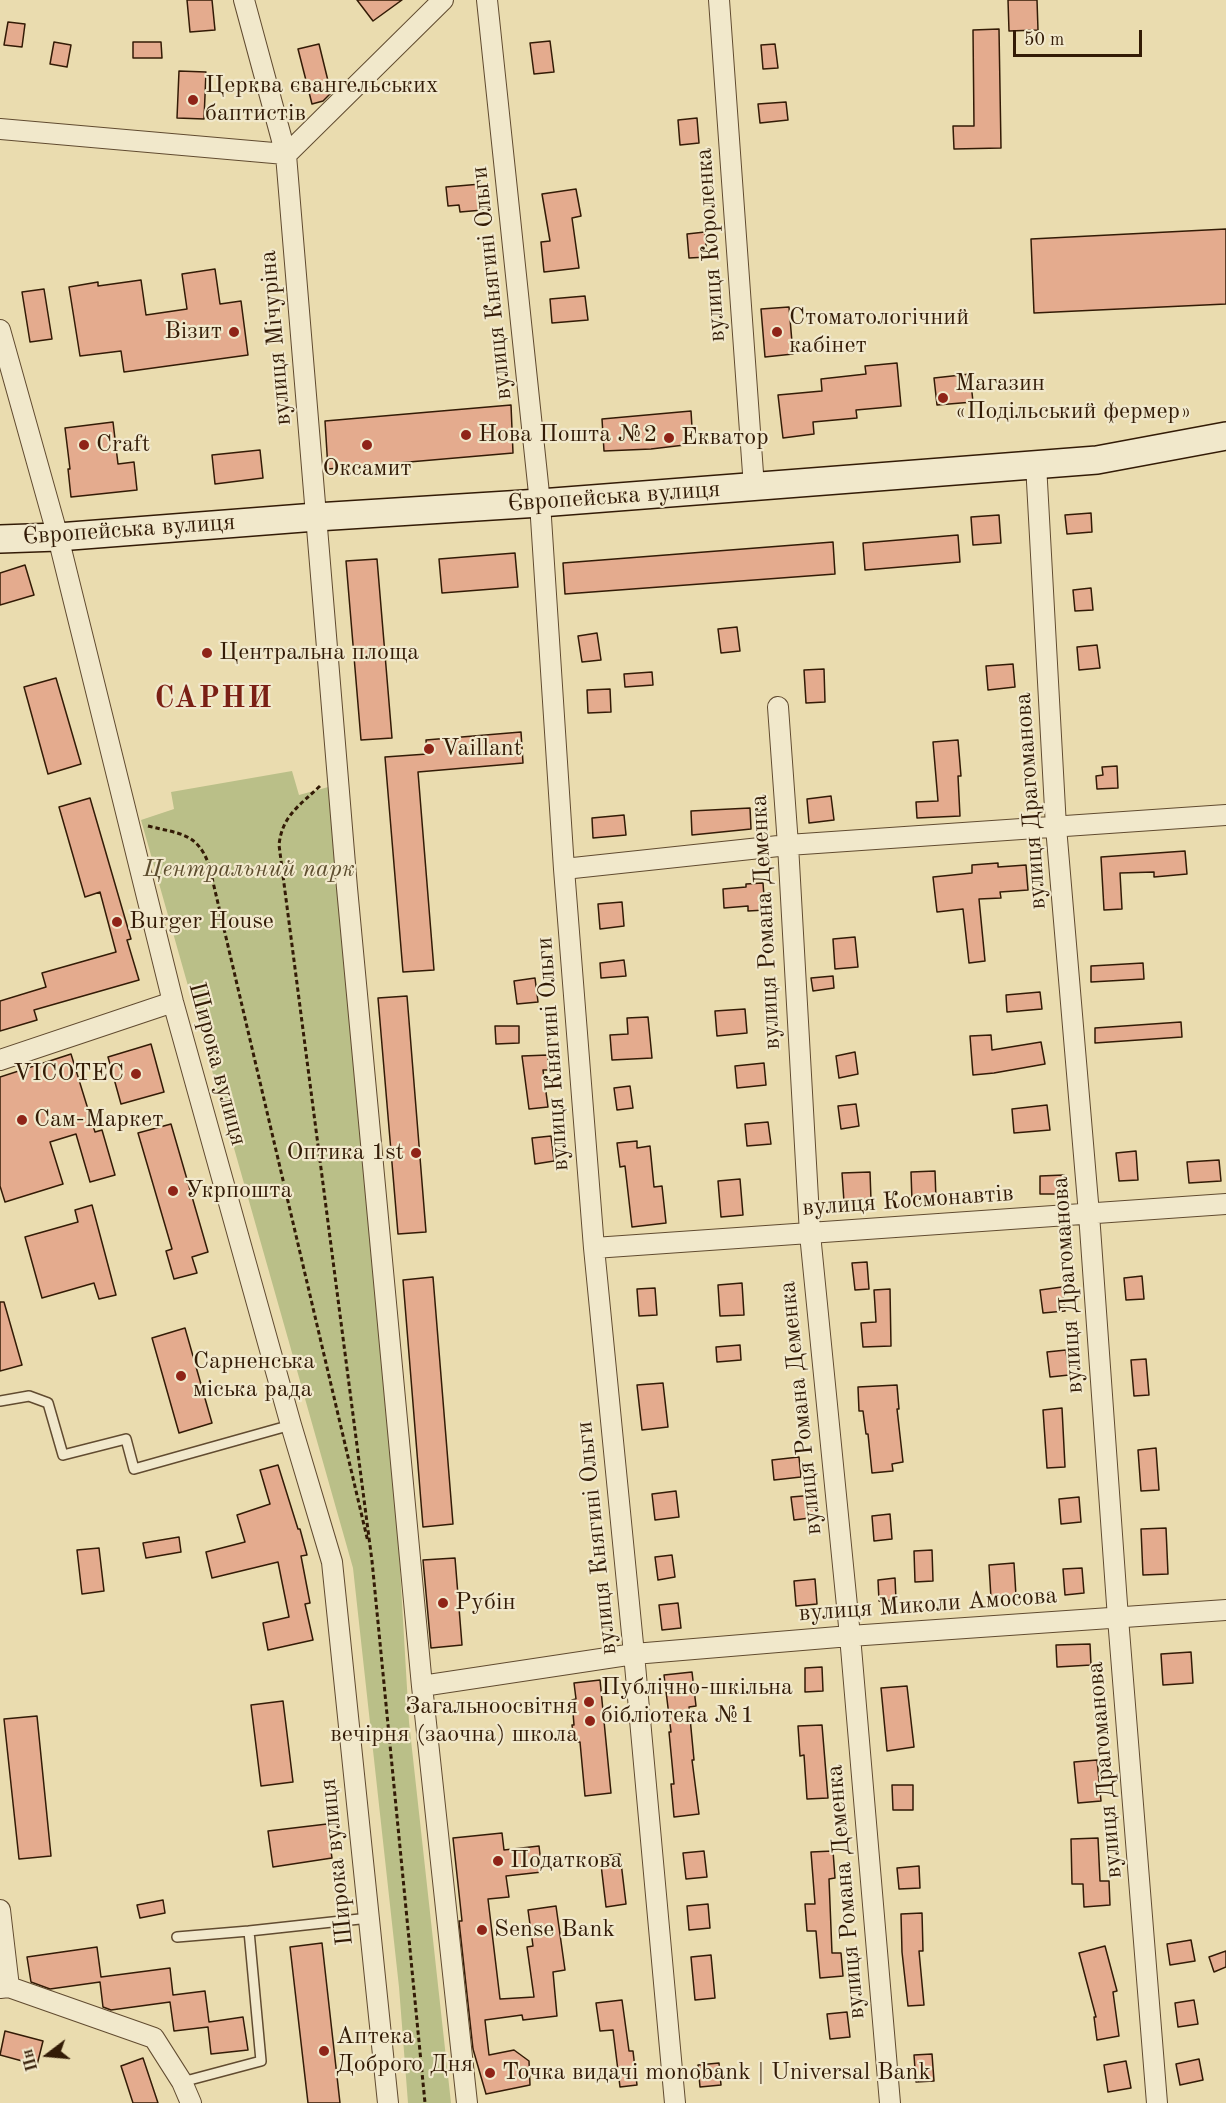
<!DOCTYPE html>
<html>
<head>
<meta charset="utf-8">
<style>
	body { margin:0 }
	#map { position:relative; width:1226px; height:2103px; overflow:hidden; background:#eadcaf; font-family:"Old Standard TT",serif }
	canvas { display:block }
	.north { position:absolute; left:18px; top:2025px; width:60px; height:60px; -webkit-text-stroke:4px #f1e8cb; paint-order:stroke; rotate:254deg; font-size:16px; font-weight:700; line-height:24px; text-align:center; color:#331b06 }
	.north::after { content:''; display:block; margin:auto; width:21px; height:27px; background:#331b06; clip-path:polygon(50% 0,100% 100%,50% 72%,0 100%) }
	.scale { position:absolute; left:1013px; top:30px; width:129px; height:27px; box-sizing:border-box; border:3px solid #331b06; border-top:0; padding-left:8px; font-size:18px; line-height:21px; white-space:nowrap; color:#331b06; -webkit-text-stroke:4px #f1e8cb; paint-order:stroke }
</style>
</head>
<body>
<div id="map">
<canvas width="1226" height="2103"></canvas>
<div class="north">Пн</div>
<div class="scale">50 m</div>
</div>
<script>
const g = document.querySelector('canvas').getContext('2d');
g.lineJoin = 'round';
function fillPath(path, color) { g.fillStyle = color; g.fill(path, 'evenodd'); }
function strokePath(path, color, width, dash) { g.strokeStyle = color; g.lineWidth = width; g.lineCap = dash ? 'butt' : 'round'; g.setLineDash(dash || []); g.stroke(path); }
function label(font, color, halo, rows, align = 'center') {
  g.font = font + ' "Old Standard TT",serif'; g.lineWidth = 4.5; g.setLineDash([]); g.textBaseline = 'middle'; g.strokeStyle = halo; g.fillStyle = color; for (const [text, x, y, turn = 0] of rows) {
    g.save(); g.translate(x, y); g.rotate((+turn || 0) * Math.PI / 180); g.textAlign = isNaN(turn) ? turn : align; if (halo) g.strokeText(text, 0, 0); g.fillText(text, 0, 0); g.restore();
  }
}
const green = new Path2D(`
	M292,771L299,795L332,786L395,1484L409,1722L451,2103H408L399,1987L353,1568L141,820L174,809L171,792Z`);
const building = new Path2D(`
	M187,0H212L215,30L190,32Z
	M357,0H402L373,21Z
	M1008,0H1037L1038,30L1009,31Z
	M8,22L25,24L22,47L4,45Z
	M999,29L1001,148L954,149L953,126H974L973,30Z
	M550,41L554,72L534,74L530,43Z
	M54,42L71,45L67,67L50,64Z
	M133,42H161L162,58H133Z
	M319,44L331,93L323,101L312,104L298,49Z
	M775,44L778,68L763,69L761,45Z
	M179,71L206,72L204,119L177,118Z
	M786,102L788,120L760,123L758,104Z
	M697,118L699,143L680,145L678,120Z
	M481,184L483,210L460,212L459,205L448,206L446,187Z
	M576,189L581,216L572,218L579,268L544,272L541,242L550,241L542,194Z
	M1226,229V304L1034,313L1031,239Z
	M705,232L707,257L689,258L687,234Z
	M215,269L220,304L241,301L248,355L124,372L121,351L80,356L69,287L98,282V286L141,280L146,315L187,309L182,274Z
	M44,289L52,339L30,342L22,292Z
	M585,296L588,320L552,323L550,299Z
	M789,307L793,354L765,357L761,309Z
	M897,363L901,406L856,410L857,418L813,422L814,434L783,438L778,395L822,391L821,379L866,374L865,366Z
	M970,374L973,402L937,405L934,378Z
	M511,405L513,453L328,469L325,421Z
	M691,411L693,444L651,449L604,451L602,419Z
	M113,422L118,464L134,462L137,490L71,497L68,469H70L65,428Z
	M260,450L263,478L215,484L212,455Z
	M1091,513L1092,532L1067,534L1065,515Z
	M999,515L1001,543L973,545L971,517Z
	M958,535L960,562L865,570L863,543Z
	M833,542L835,574L565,594L563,563Z
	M515,553L518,587L442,593L439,559Z
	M377,559L392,738L361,740L346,561Z
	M25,565L34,595L0,605V573Z
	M1091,588L1093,610L1075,611L1073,590Z
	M737,627L740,651L721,653L718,629Z
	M597,633L601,660L582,662L578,636Z
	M1097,645L1100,668L1079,670L1077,647Z
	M1013,664L1015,687L988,690L986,666Z
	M824,669L825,702L806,703L804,670Z
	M652,672L653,685L625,687L624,674Z
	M56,678L81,764L48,774L24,687Z
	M610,689L611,712L588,713L587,690Z
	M521,732L523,763L418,772L434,970L403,972L385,757L427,754L426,740Z
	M958,740L961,776H958L960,816L917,818L916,802L938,801L933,742Z
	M1117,766L1118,788L1097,789L1096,776L1103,775L1102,767Z
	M831,796L834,820L809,823L807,799Z
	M90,798L131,939L127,940L139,980L34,1010L37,1020L0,1031V1001L46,987L42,973L116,952L100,892L85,897L59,807Z
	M750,808L751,829L692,835L691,811Z
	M624,815L626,835L593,838L592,818Z
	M1185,851L1187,874L1154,877V872L1120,873L1122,909L1104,910L1101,857Z
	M998,863V867L1026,865L1028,890L1000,892L1001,898L979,899L985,961L969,963L963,909L937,912L933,877L972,873V865Z
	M763,883L765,910L748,911V906L724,908L723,889L746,887V884Z
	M622,902L624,926L600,929L598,904Z
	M855,937L858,967L835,969L833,939Z
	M624,960L626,976L601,978L600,963Z
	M1143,963L1144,979L1091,982V966Z
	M833,976L834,988L813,991L811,978Z
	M535,978L538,1002L517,1004L514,981Z
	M1040,992L1042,1009L1007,1012L1006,995Z
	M407,996L426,1232L398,1234L378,998Z
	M745,1009L747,1033L717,1036L715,1011Z
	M648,1017L652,1058L612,1060L610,1035L628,1034L627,1018Z
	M1181,1022L1182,1037L1095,1043V1028Z
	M495,1026H519V1043L496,1044Z
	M991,1035L992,1050L1041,1042L1045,1064L994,1073L973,1075L970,1036Z
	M151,1044L164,1092L121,1104L108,1057Z
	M855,1052L858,1074L839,1078L836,1056Z
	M71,1054L95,1132L102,1130L115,1175L90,1182L76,1134L50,1142L63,1184L5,1202L0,1186V1077Z
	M548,1055V1070H543L548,1107L529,1109L522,1056Z
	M764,1063L766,1085L737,1088L735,1066Z
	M630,1086L633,1108L617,1110L614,1088Z
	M856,1104L859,1126L841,1129L838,1106Z
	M1047,1105L1050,1130L1014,1133L1012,1109Z
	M768,1122L771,1144L747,1146L745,1124Z
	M171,1124L208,1252L192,1257L197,1273L174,1279L166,1251L172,1249L138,1133Z
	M551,1136L554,1161L535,1164L532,1138Z
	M637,1141V1148L650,1146L654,1187L662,1186L666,1223L632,1227L625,1166L620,1167L617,1143Z
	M1136,1151L1138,1180L1119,1181L1116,1153Z
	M1219,1160L1221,1181L1189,1183L1187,1162Z
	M935,1171L936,1200L912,1201L911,1172Z
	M870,1172L871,1200L844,1202L842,1173Z
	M1064,1175V1194H1040V1176Z
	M740,1179L743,1215L721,1217L718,1181Z
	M92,1205L116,1295L99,1299L94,1283L42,1298L25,1237L78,1222L75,1210Z
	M867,1262L869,1289L855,1290L852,1263Z
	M1142,1276L1144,1299L1126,1300L1124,1278Z
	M433,1277L453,1524L423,1527L403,1280Z
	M742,1283L744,1315L720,1316L718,1285Z
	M1062,1287L1065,1311L1043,1313L1040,1290Z
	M655,1288L657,1315L639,1316L637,1289Z
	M890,1289L891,1346L863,1347L861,1323L876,1322L874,1290Z
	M0,1302H4L22,1365L0,1371Z
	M185,1328L212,1423L179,1433L152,1338Z
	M740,1345L741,1360L717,1362L716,1347Z
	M1066,1350L1069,1375L1050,1377L1047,1352Z
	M1146,1359L1149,1395L1134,1396L1131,1360Z
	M663,1383L668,1427L642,1430L637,1385Z
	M897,1385L899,1409H897L903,1462L892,1464L893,1471L872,1473L868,1434H866L863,1411H859L858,1387Z
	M1062,1408L1065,1467L1047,1468L1043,1410Z
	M1156,1448L1159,1490L1141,1491L1138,1450Z
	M799,1457L801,1477L774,1480L772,1460Z
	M278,1465L298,1529H300L307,1555L301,1556L310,1603L305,1604L313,1640L268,1650L263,1623L289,1617L278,1562L212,1578L206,1552L245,1542L237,1515L270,1504L260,1470Z
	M676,1491L679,1517L655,1520L652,1494Z
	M815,1495L818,1517L794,1520L791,1497Z
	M1079,1497L1081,1522L1061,1524L1059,1499Z
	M890,1514L892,1539L874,1541L872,1516Z
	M1166,1528L1168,1574L1143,1575L1141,1529Z
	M179,1537L181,1552L146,1558L143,1543Z
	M99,1548L104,1591L82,1594L77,1550Z
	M932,1550L933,1581L915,1582L914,1551Z
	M672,1555L675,1577L658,1580L655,1557Z
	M455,1558L462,1645L431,1648L423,1560Z
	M1014,1563L1016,1596L991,1598L989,1565Z
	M1082,1568L1084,1593L1065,1595L1063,1569Z
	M895,1578L896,1600L879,1601L878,1580Z
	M815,1579L817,1604L796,1606L794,1581Z
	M678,1603L681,1628L662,1630L659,1605Z
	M1090,1644L1091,1665L1057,1667L1056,1645Z
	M1191,1652L1193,1683L1163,1685L1161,1654Z
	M822,1667L823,1691L805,1692V1668Z
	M692,1672L696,1706L689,1707L694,1760H692L699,1814L674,1817L671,1784H674L669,1732H671L664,1675Z
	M600,1680L611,1793L585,1796L580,1742H574L572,1725H574L572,1700L576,1699L574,1683Z
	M907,1686L914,1747L887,1751L881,1688Z
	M283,1701L293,1782L261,1786L251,1705Z
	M37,1716L51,1856L19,1859L4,1719Z
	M822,1725L828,1798L807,1799L804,1755L800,1756L798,1726Z
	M1097,1760L1101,1801L1078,1803L1074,1762Z
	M892,1785H913V1810H893Z
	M327,1824L332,1858L273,1867L268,1831Z
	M502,1833L504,1850L539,1846L542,1872L506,1876L509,1897L488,1899L500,1999L534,1997L527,1947L533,1946L528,1910L556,1906L565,1970L553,1972L557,2016L523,2020L522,2015L485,2020L489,2055L514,2050L529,2061L530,2085L486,2094L473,2049L459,1921H462L453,1838Z
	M1098,1838L1100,1881H1109L1110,1905L1084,1907L1083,1884H1072L1071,1839Z
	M704,1851L707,1877L686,1879L683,1853Z
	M833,1851L835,1878L829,1879L832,1953H841L843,1976L820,1978L816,1931H807L805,1904H815L811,1852Z
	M620,1854L626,1904L606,1907L600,1856Z
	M919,1866L920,1888L899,1889L897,1868Z
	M163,1900L165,1913L140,1918L137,1905Z
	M708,1904L710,1928L689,1930L687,1906Z
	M922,1913L923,1951H919L924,2005L908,2006L902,1952L901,1914Z
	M1191,1940L1195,1961L1170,1965L1167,1944Z
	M322,1943L340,2103H308L290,1947Z
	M1105,1946L1117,1991L1113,1992L1119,2036L1097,2040L1094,2017H1096L1079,1953Z
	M97,1947L101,1977L170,1968L173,1995L205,1991L209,2022L243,2017L248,2050L211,2054L208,2027L174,2031L170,2002L111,2010L103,2007L100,1982L50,1989L31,1982L27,1957Z
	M1226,1951V1967L1214,1972L1209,1957Z
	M711,1955L715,1998L695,2000L691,1957Z
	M622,2000L629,2051H633L637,2085L620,2087L613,2030L600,2031L596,2003Z
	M1194,2000L1198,2024L1178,2027L1175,2003Z
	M847,2012L850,2037L830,2039L827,2014Z
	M5,2031L43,2041L37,2065L0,2055Z
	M932,2054L934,2081L916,2082L914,2055Z
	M143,2058L158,2103H133L121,2066Z
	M1199,2059L1203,2080L1180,2085L1176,2064Z
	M1126,2061L1131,2088L1108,2092L1104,2065Z
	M719,2063L721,2085L700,2087L698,2065Z`);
const path = new Path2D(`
	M320,786C299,806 282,816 279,845L372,1561L425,2103
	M148,826C179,834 197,832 209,865L368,1542`);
const service = new Path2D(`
	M0,1401L29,1396L48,1403L63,1455L126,1439L134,1469L291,1425
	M177,1937L249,1931
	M182,2082L261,2061L249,1931L369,1918`);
const minor = new Path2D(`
	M244,0L286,155L347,888L422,1686L467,2103
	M487,0L540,503L564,869L594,1248L634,1654L675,2103
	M719,0L754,487
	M0,129L285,154
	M286,155L443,0
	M0,330L58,537L173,1002L291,1425L332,1562L388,2103
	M1036,464L1056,827L1089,1214L1118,1618L1157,2103
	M778,707L788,845L810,1234L850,1636L890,2103
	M564,869L788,845L1226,815
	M0,1060L173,1002
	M594,1248L1226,1204
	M422,1686L634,1654L850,1636L1226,1610
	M0,1910L9,1987
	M0,1988L9,1987L154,2038L182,2082L191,2103`);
const secondary = new Path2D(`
	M0,539L58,537L316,517L540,503L1097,460L1226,436`);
const markers = [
	[193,100,6,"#8f2418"],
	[234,332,6,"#8f2418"],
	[777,332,6,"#8f2418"],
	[943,398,6,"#8f2418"],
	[466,435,6,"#8f2418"],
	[669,438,6,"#8f2418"],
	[84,445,6,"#8f2418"],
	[367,445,6,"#8f2418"],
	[207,653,6,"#8f2418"],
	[429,749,6,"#8f2418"],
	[117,922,6,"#8f2418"],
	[136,1074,6,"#8f2418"],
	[22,1120,6,"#8f2418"],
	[416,1153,6,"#8f2418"],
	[173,1191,6,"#8f2418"],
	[181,1376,6,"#8f2418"],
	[443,1603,6,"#8f2418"],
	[589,1702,6,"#8f2418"],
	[590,1721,6,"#8f2418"],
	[498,1861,6,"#8f2418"],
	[482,1930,6,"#8f2418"],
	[324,2051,6,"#8f2418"],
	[490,2073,6,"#8f2418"]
];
const poiNames = [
	["Церква євангельських",205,86],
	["баптистів",205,114],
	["Стоматологічний",789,318],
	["кабінет",789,346],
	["Візит",222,332,"right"],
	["Магазин",955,384],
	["«Подільський фермер»",955,412],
	["Нова Пошта №2",478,435],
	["Екватор",681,438],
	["Craft",96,445],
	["Оксамит",367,469,"center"],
	["Центральна площа",219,653],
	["Vaillant",441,749],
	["Burger House",129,922],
	["VICOTEC",124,1074,"right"],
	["Сам-Маркет",34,1120],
	["Оптика 1st",404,1153,"right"],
	["Укрпошта",185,1191],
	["Сарненська",193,1362],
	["міська рада",193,1390],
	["Рубін",455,1603],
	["Публічно-шкільна",601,1688],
	["бібліотека №1",601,1716],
	["Загальноосвітня",578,1707,"right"],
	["вечірня (заочна) школа",578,1735,"right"],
	["Податкова",510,1861],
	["Sense Bank",494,1930],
	["Аптека",336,2037],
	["Доброго Дня",336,2065],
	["Точка видачі monobank | Universal Bank",502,2073]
];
const streetNames = [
	["вулиця Короленка",711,245,-94],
	["вулиця Княгині Ольги",492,283,-96],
	["вулиця Мічуріна",276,338,-95],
	["Європейська вулиця",614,497,-4],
	["Європейська вулиця",129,530,-4],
	["вулиця Драгоманова",1031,801,-94],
	["вулиця Романа Деменка",766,922,-93],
	["вулиця Княгині Ольги",553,1054,-94],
	["Широка вулиця",217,1064,75],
	["вулиця Космонавтів",908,1201,-4],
	["вулиця Драгоманова",1068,1285,-94],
	["вулиця Романа Деменка",801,1408,-96],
	["вулиця Княгині Ольги",597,1538,-96],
	["вулиця Миколи Амосова",928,1605,-4],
	["вулиця Драгоманова",1105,1770,-95],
	["Широка вулиця",337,1862,-96],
	["вулиця Романа Деменка",846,1892,-95]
];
const parkNames = [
	["Центральний парк",249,870]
];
const districtNames = [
	["САРНИ",214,699]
];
fillPath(green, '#babf88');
fillPath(building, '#e4ab8e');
strokePath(building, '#331b06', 1.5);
strokePath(service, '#614b30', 12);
strokePath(minor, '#614b30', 22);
strokePath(secondary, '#331b06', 30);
strokePath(path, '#331b06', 3, [4.5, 3]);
strokePath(service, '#f1e8cb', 9);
strokePath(minor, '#f1e8cb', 20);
strokePath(secondary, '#f1e8cb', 27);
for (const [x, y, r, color] of markers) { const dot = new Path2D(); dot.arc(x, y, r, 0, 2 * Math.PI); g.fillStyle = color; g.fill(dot); strokePath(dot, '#f1e8cb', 2); }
label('24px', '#331b06', '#f1e8cb', poiNames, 'left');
label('24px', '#331b06', '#f1e8cb', streetNames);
label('italic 24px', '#5c4c2d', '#f1e8cb', parkNames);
g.letterSpacing = '1.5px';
label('bold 30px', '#7a1f14', '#f1e8cb', districtNames);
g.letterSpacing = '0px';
</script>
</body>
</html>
